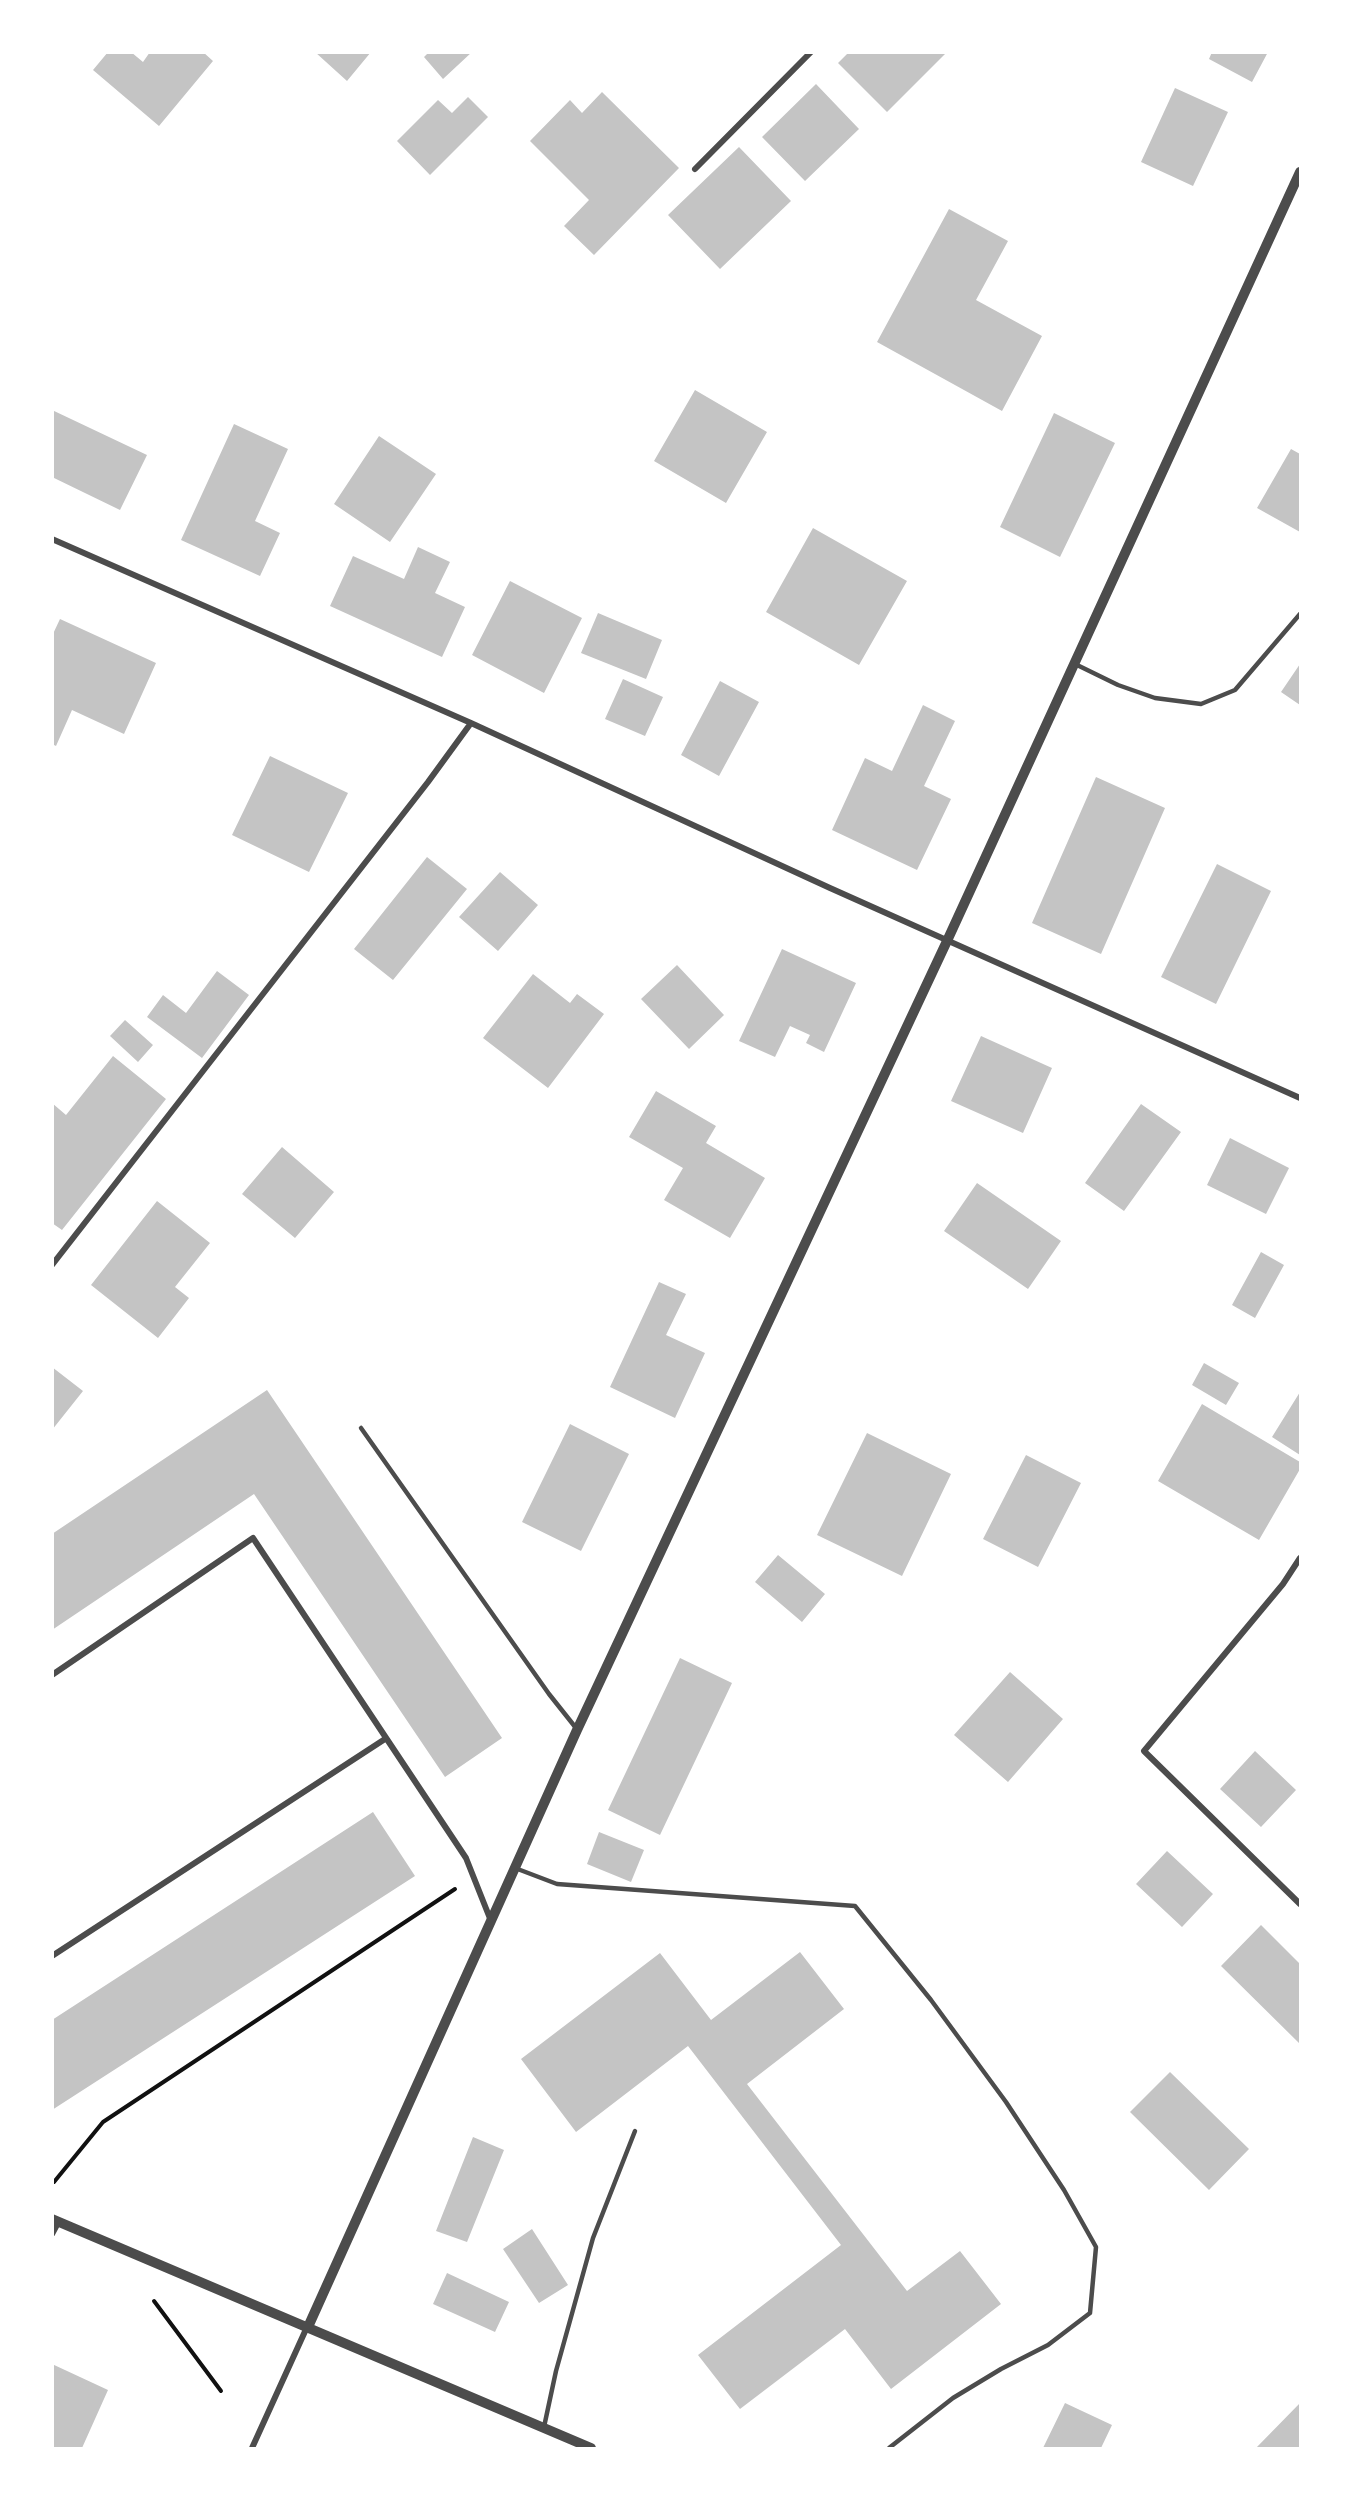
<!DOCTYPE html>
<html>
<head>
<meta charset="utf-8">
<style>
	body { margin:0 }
	#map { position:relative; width:1353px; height:2501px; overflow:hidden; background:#fff; font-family:Ubuntu,sans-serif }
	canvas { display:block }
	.frame { position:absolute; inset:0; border:54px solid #fff; pointer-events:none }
</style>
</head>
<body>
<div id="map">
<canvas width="1353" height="2501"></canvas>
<div class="frame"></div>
</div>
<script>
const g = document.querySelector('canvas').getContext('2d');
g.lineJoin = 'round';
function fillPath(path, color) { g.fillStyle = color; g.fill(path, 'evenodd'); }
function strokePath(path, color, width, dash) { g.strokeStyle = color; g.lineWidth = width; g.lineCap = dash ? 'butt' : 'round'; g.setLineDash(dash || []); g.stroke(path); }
const building = new Path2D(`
	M108,52H131L143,62L150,52H203L213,61L159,126L93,70Z
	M315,52H371L347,81Z
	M429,52H472L443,79L424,57Z
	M849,52H947L887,112L838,63Z
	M1212,52H1268L1252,82L1209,59Z
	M816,84L859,129L805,181L762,137Z
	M1175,88L1228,112L1193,186L1141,162Z
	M602,92L679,168L594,255L564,226L589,200L530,141L570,100L582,113Z
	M468,97L488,117L430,175L397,141L438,100L452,113Z
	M739,147L791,201L720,269L668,215Z
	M949,209L1008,241L976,300L1042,336L1002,411L877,342Z
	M695,390L767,432L726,503L654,461Z
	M52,410L147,455L120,510L52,477Z
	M1054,413L1115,443L1060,557L1000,527Z
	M234,424L288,449L255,521L280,533L260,576L181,540Z
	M379,436L436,474L390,542L334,504Z
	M1291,449L1300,454V532L1257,508Z
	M813,528L907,581L859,665L766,612Z
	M418,547L450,562L435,593L465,607L442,657L330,606L353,556L404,579Z
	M510,581L582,618L544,693L472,655Z
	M598,613L662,640L646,679L581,653Z
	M60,619L156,663L124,734L72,710L56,746L52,744V636Z
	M1300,664V705L1281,692Z
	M623,679L663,697L645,736L605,719Z
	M720,681L759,702L719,776L681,755Z
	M923,705L955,721L924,786L951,799L917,870L832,830L865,758L892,771Z
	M270,756L348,793L309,872L232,835Z
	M1096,777L1165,808L1101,954L1032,923Z
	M427,857L467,889L393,980L354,949Z
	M1217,864L1271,891L1216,1004L1161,977Z
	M500,872L538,905L498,951L459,917Z
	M782,949L856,983L824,1052L806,1043L810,1035L790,1026L775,1057L739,1041Z
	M677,965L724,1015L689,1049L641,999Z
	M217,971L249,995L202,1058L147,1017L163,995L186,1013Z
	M533,974L570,1003L577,994L604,1014L548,1088L483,1038Z
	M125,1020L153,1045L138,1062L110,1036Z
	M981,1036L1052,1068L1023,1133L951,1101Z
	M113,1056L166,1099L62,1230L52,1223V1103L66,1115Z
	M656,1091L716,1126L706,1143L765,1178L730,1238L664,1200L683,1168L629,1137Z
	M1141,1104L1181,1132L1124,1211L1085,1183Z
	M1230,1138L1289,1168L1266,1214L1207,1185Z
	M282,1147L334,1192L295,1238L242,1194Z
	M977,1183L1061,1241L1028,1289L944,1231Z
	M157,1201L210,1243L175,1287L189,1298L158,1338L91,1285Z
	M1261,1252L1284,1265L1255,1318L1232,1305Z
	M659,1282L686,1294L666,1335L705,1353L675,1418L610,1387Z
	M1204,1363L1239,1383L1226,1405L1192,1385Z
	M52,1367L83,1391L52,1430Z
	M267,1390L502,1738L445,1777L254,1494L52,1630V1534Z
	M1300,1392V1455L1272,1437Z
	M1202,1404L1300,1462V1469L1259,1540L1158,1481Z
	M570,1424L629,1454L581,1551L522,1522Z
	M867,1433L951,1474L902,1576L817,1535Z
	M1026,1455L1081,1483L1038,1567L983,1539Z
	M778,1555L825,1594L802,1622L755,1582Z
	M680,1658L732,1683L660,1835L608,1810Z
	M1010,1672L1063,1719L1008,1782L954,1735Z
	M1255,1751L1296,1790L1261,1827L1220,1789Z
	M373,1812L415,1876L52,2110V2020Z
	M599,1832L644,1850L631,1882L587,1864Z
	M1167,1851L1213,1894L1182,1927L1136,1884Z
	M1261,1925L1300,1964V2044L1221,1966Z
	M800,1952L844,2009L747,2084L907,2291L960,2251L1001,2304L891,2389L845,2329L740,2409L698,2355L841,2245L688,2046L576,2132L521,2059L660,1953L711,2020Z
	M1170,2072L1249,2149L1209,2190L1130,2112Z
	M473,2137L504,2150L467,2242L436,2231Z
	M532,2229L568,2285L539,2303L503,2249Z
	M447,2273L509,2302L495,2332L433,2304Z
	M52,2364L108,2390L82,2448H52Z
	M1065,2403L1112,2425L1101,2448H1043Z
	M1300,2403V2448H1256Z`);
const path = new Path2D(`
	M54,2182L103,2122L455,1889
	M154,2301L221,2391`);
const service = new Path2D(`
	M1075,664L1118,685L1155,698L1201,704L1235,690L1300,614
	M361,1428L549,1694L576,1728
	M515,1868L557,1884L855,1906L931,2000L1006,2102L1064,2190L1096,2247L1090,2313L1048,2345L1001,2369L953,2398L889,2448
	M544,2427L556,2371L593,2238L635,2131`);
const minor = new Path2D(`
	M695,169L811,52
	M52,539L471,723L830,888L1300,1098
	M52,1265L428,782L471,723
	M1300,1558L1283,1584L1144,1751L1300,1904
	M52,1675L253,1538L466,1858L491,1921
	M52,1956L385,1739
	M52,2234L59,2221
	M252,2448L307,2327`);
const tertiary = new Path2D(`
	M52,2219L591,2448
	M308,2327L577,1730L947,941L1300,172`);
fillPath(building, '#c4c4c4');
strokePath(path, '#111', 4);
strokePath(service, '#4c4c4c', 4.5);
strokePath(minor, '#4c4c4c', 6);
strokePath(tertiary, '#4c4c4c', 10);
</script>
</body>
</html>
